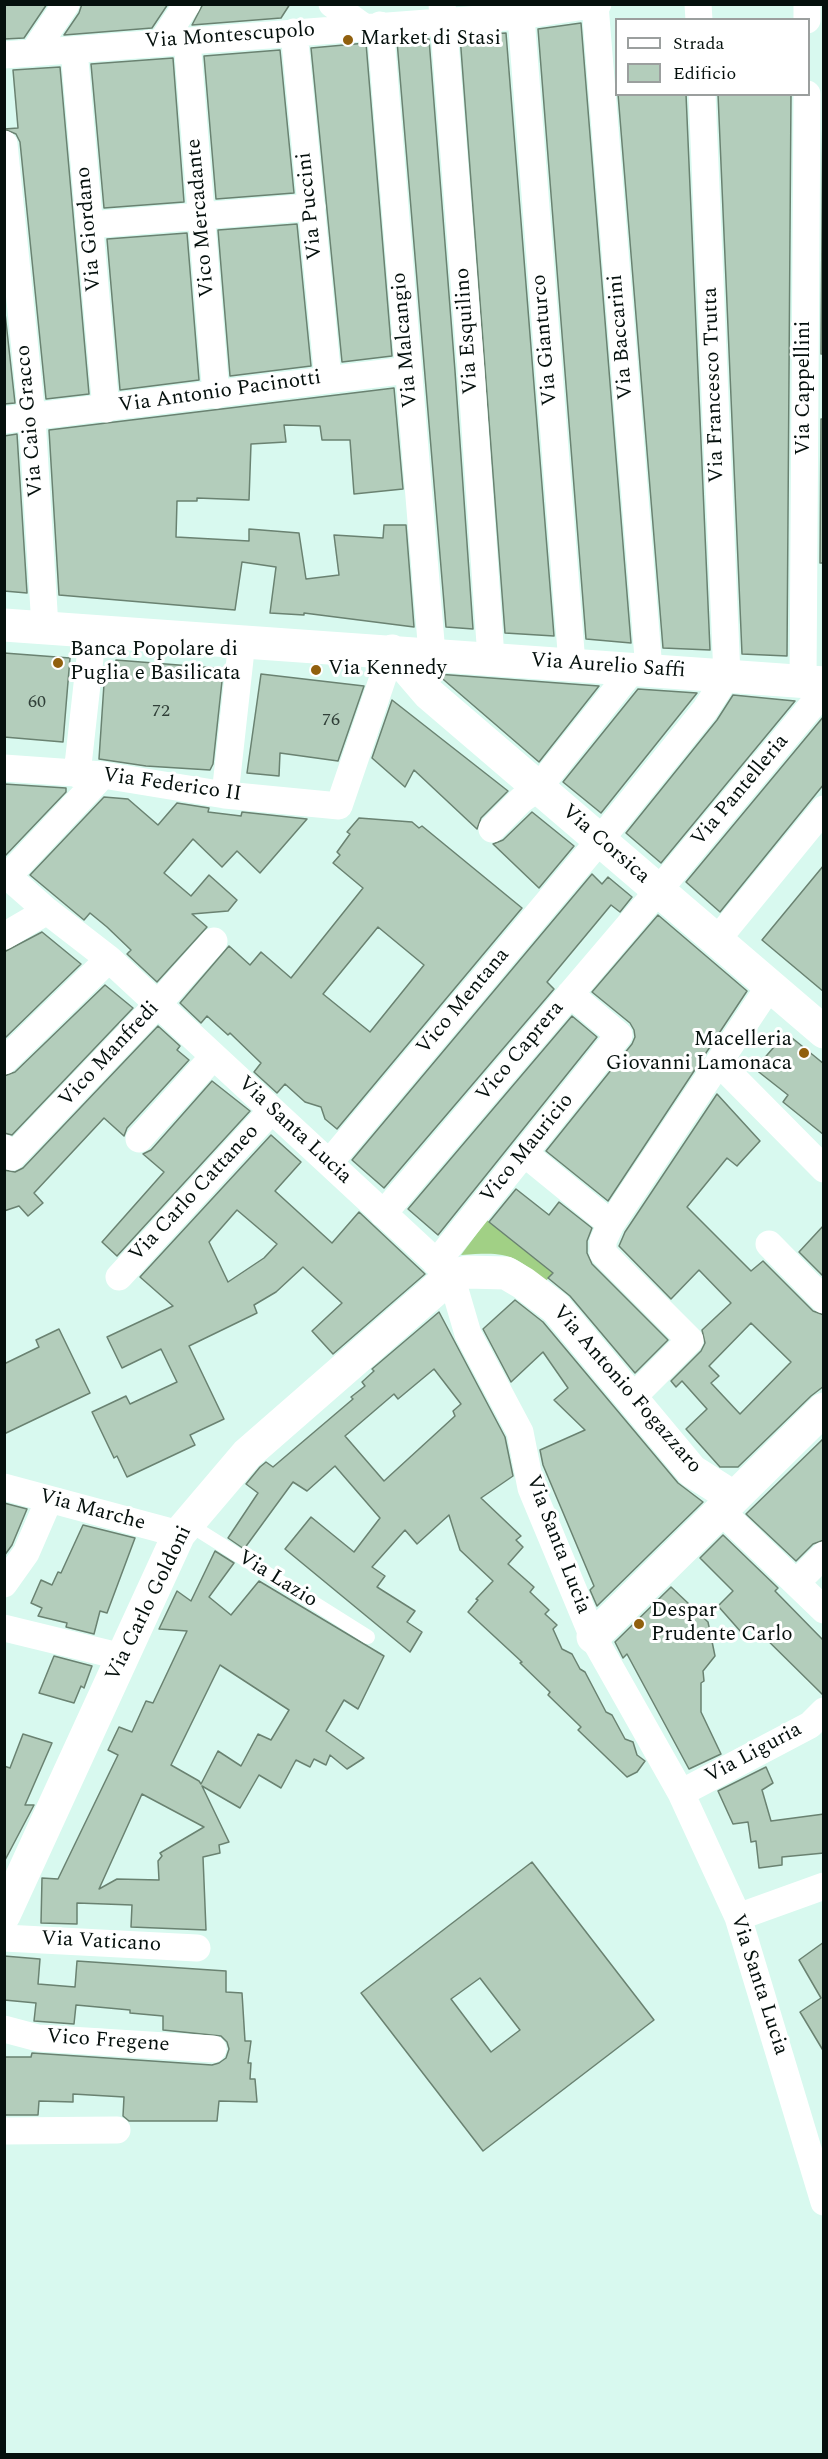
<!DOCTYPE html>
<html>
<head>
<meta charset="utf-8">
<style>
	body { margin:0 }
	#map { position:relative; width:828px; height:2459px; overflow:hidden; background:#d8f9ef; font-family:Spectral,serif }
	canvas { display:block }
	.frame { position:absolute; inset:0; border:6px solid #05100d; pointer-events:none }
	.legend { position:absolute; left:615px; top:18px; width:195px; height:78px; box-sizing:border-box; background:#fff; border:2px solid #9b9f9e; margin:0; padding:8px 10px; list-style:none; font-size:18px; color:#05100d }
	.legend li { display:flex; align-items:center; gap:12px; height:30px }
	.legend b { width:30px; border:2px solid #9b9f9e }
</style>
</head>
<body>
<div id="map">
<canvas width="828" height="2459"></canvas>
<div class="frame"></div>
<ul class="legend">
<li><b style="height:8px;background:#fff"></b>Strada</li>
<li><b style="height:16px;background:#b3cdbb"></b>Edificio</li>
</ul>
</div>
<script>
const g = document.querySelector('canvas').getContext('2d');
g.lineJoin = 'round';
function fillPath(path, color) { g.fillStyle = color; g.fill(path, 'evenodd'); }
function strokePath(path, color, width, dash) { g.strokeStyle = color; g.lineWidth = width; g.lineCap = dash ? 'butt' : 'round'; g.setLineDash(dash || []); g.stroke(path); }
function label(font, color, halo, rows, align = 'center') {
  g.font = font + ' Spectral,serif'; g.lineWidth = 6; g.setLineDash([]); g.textBaseline = 'middle'; g.strokeStyle = halo; g.fillStyle = color; for (const [text, x, y, turn = 0] of rows) {
    g.save(); g.translate(x, y); g.rotate((+turn || 0) * Math.PI / 180); g.textAlign = isNaN(turn) ? turn : align; if (halo) g.strokeText(text, 0, 0); g.fillText(text, 0, 0); g.restore();
  }
}
const green = new Path2D(`
	M487,1220L529,1253L582,1242L545,1282C513,1252 504,1252 461,1255Z`);
const building = new Path2D(`
	M4,4H47L24,38L4,39Z
	M82,4H168L152,28L64,35L79,13Z
	M203,4H290L281,18L192,25Z
	M581,23L631,643L586,639L538,29Z
	M506,33L554,636L505,633L460,36Z
	M429,39L455,371L473,629L446,627L397,41Z
	M366,43L392,356L342,362L311,48Z
	M280,50L294,193L216,199L204,56Z
	M173,58L184,202L104,208L91,64Z
	M60,67L89,394L46,399L20,142L16,134L4,129L18,128L13,70Z
	M618,94H686L710,650L663,648Z
	M718,94H791L787,656L742,654Z
	M823,94L824,354H821Z
	M297,224L311,366L230,376L218,230Z
	M187,233L199,380L120,390L107,239Z
	M4,304L15,403L4,404Z
	M394,388L403,489L354,494L350,440H322L320,426L284,425L286,442L251,444L249,500L197,498V501H177L176,537L249,541V529L299,533L306,579L339,575L334,535L383,538L384,525H406L414,627L304,613V615L270,613L276,567L242,562L235,610L59,595L49,430Z
	M821,419H824V563H820Z
	M17,434L27,593L4,591V436Z
	M4,653L70,658L63,742L4,737Z
	M116,660L216,668L215,672H223L213,764L210,770L146,766L99,759L105,669H108V662L116,663Z
	M261,674L364,686L338,761L280,753L279,776L247,773Z
	M437,674L599,686L539,762Z
	M638,689L697,693L601,813L563,782Z
	M733,695L795,701L661,863L626,833L717,720Z
	M392,700L508,791L481,818L477,829L414,770L405,787L372,758Z
	M824,716V784L720,912L686,882Z
	M4,784L66,788V792L4,857Z
	M104,797L128,799L158,825L177,803L209,808L208,812L241,816L242,812L307,819L260,873L237,851L222,867L193,839L164,873L191,896L209,875L237,900L228,911L192,914L207,927L157,982L127,954L131,950L107,927L90,913L84,920L30,875Z
	M532,812L574,846L539,888L493,844L503,840Z
	M359,818L412,822L419,828L422,826L522,908L337,1129L325,1119L321,1107L305,1102L285,1084L277,1093L254,1072L261,1063L230,1033L228,1035L207,1016L201,1023L180,1003L229,946L250,965L261,952L291,978L363,888L333,863L340,855L337,852L350,834L347,832ZM378,927L424,965L370,1032L323,994Z
	M824,865V992L762,940Z
	M592,874L602,884L608,877L632,897L620,912L611,905L547,982L554,989L384,1188L352,1160Z
	M658,915L747,991L608,1201L546,1151L632,1044L635,1037L634,1030L630,1023L592,992Z
	M42,932L81,964L4,1039V952Z
	M105,985L133,1008L12,1135L4,1133V1076L15,1072Z
	M572,1016L597,1037L438,1235L408,1209Z
	M158,1026L180,1046L177,1050L189,1060L127,1128L124,1136L104,1118L34,1193L43,1203L28,1216L19,1206L4,1211V1170L15,1172L23,1168Z
	M786,1033L824,1064V1135L783,1102L788,1095L755,1069Z
	M212,1081L250,1111L117,1256L102,1242L164,1172L143,1154L151,1150Z
	M717,1094L760,1141L737,1166L727,1158L687,1207L751,1271L763,1261L813,1311L824,1315V1386L811,1396L738,1467H720L686,1429L707,1409L682,1381L676,1387L671,1381L701,1351L705,1343L702,1330L731,1303L699,1270L671,1299L619,1246L625,1232ZM751,1323L791,1362L740,1414L711,1383L719,1376L709,1366Z
	M271,1135L301,1162L275,1191L332,1243L359,1212L425,1274L333,1354L312,1331L342,1303L303,1267L276,1292L254,1305L257,1313L189,1346L224,1419L190,1435L195,1445L127,1477L117,1456L114,1458L92,1412L126,1396L130,1404L177,1382L161,1349L122,1368L107,1337L173,1306L140,1277ZM237,1210L277,1244L264,1258L228,1282L209,1242Z
	M516,1189L549,1215L559,1202L592,1228L587,1241V1253L592,1264L668,1340L635,1373L570,1296L548,1278L553,1273L489,1222Z
	M824,1225V1277L799,1252Z
	M515,1300L543,1322L678,1483L703,1502L597,1606L590,1590L594,1586L543,1465L540,1450L585,1430L554,1400L568,1388L543,1352L511,1382L483,1329Z
	M439,1312L505,1437L513,1476L481,1498L521,1536L516,1540L523,1547L508,1564L534,1587L530,1592L549,1610L545,1614L557,1625L553,1629L562,1649L572,1654L580,1669L585,1672L606,1712L612,1715L625,1739L633,1742L637,1755L645,1761L637,1772L627,1777L578,1730L581,1727L548,1695L550,1692L520,1663L522,1662L468,1612L478,1600L476,1599L493,1581L460,1550L449,1515L417,1544L405,1530L372,1567L385,1576L377,1587L415,1611L407,1622L422,1632L410,1652L285,1549L311,1517L354,1552L380,1518L335,1466L307,1491L293,1482L244,1549L228,1538L258,1493L246,1484L260,1467L266,1462L273,1467L353,1399L351,1397L365,1386L362,1382L374,1371L372,1369ZM434,1369L461,1404L453,1411L455,1416L384,1481L345,1436L394,1394L398,1399Z
	M59,1329L90,1393L4,1434V1364L39,1347L36,1340Z
	M824,1438V1540L813,1544L796,1561L746,1514Z
	M4,1503L27,1509L12,1545L4,1556Z
	M83,1525L135,1538L107,1613L100,1611L94,1634L66,1627L67,1623L38,1616L42,1608L31,1603L41,1580L52,1585L58,1572L61,1573Z
	M723,1535L778,1588L775,1591L824,1641V1696L750,1623L741,1632L718,1606L733,1591L700,1558Z
	M215,1551L234,1563L209,1597L231,1615L259,1581L384,1656L358,1709L344,1700L326,1731L364,1758L347,1769L330,1755L326,1765L314,1759L310,1767L296,1760L281,1788L259,1775L240,1808L202,1786L229,1842L219,1845L220,1853L203,1857L206,1930L131,1927L132,1905L77,1903V1924L41,1923L42,1878L58,1879L118,1755L108,1750L119,1727L132,1732L146,1701L153,1703L187,1631L159,1629L177,1591L191,1601ZM220,1665L289,1710L271,1740L258,1734L241,1766L218,1751L201,1784L199,1781L171,1765ZM142,1794L204,1827L160,1853L162,1856L158,1861L159,1880L117,1879L99,1889Z
	M671,1587L708,1622L715,1656L703,1671L704,1681L701,1683V1712L721,1754L689,1769L627,1654L623,1658L615,1642Z
	M54,1656L92,1666L84,1688L81,1686L74,1703L39,1693Z
	M23,1734L52,1743L25,1805H34L4,1862V1766L10,1768Z
	M766,1767L773,1783L762,1790L771,1821L824,1814V1853L782,1857V1865L759,1868L756,1841L751,1842L748,1822L733,1824L718,1791Z
	M532,1862L654,2020L483,2151L361,1993ZM480,1978L520,2030L491,2052L451,1999Z
	M824,1942V2052L800,2012L821,1998L799,1960Z
	M4,1956L40,1959L38,1984L75,1987L77,1961L226,1971V1992L242,1993L245,2041H251L248,2063H251L250,2079H255L257,2102L219,2101L217,2121H129L123,2116L124,2097L73,2094V2102L39,2101L38,2115H4V2057H31L32,2053L212,2065L219,2063L226,2058L229,2049L227,2042L221,2036L163,2030V2016L130,2013V2010L76,2005L74,2024L34,2021L36,2003L4,2000Z`);
const service = new Path2D(`
	M187,1523L368,1637`);
const minor = new Path2D(`
	M332,4L364,27
	M442,4L471,370L491,658
	M520,4L572,664
	M698,4L699,20
	M595,5L649,670
	M807,20V4
	M380,25L432,654
	M294,32L328,379
	M187,41L216,395
	M161,43L187,4
	M74,50L106,409
	M33,53L66,4
	M4,55L520,16L598,4
	M4,144L32,418L45,627
	M89,225L312,207
	M4,420L408,370
	M803,681L807,94
	M4,768L103,775L225,795L339,806L392,651
	M77,774L93,631
	M225,795L242,641
	M492,829L521,800L538,788L633,669
	M4,873L47,911L109,959L451,1276L468,1334L520,1432L531,1488L593,1637L681,1793L738,1917L824,2202
	M8,876L103,775
	M4,936L47,911
	M716,941L824,809
	M4,1061L109,959
	M719,1063L824,1169
	M139,1139L213,1057
	M4,1148L12,1157L157,1005L214,941
	M524,1153L611,1224
	M329,1163L600,840L705,710L727,676L702,94
	M383,1214L658,891L824,691
	M769,1244L824,1300
	M436,1263L619,1035L570,994
	M119,1277L272,1110
	M631,1399L690,1340L603,1253V1241L611,1224L769,987
	M4,1487L179,1534
	M720,1510L824,1610
	M796,1583L824,1555
	M4,1584L26,1553L49,1500
	M4,1628L123,1657
	M681,1793L810,1725L824,1711
	M738,1917L824,1886
	M4,1938L197,1948
	M4,2029L38,2038L213,2049
	M4,2131L117,2130`);
const tertiary = new Path2D(`
	M4,625L824,683
	M392,651L429,694L824,1032
	M593,1637L824,1409
	M4,1915L179,1534L247,1454L451,1276L467,1272L506,1273L523,1283L556,1308L692,1471L733,1497`);
const markers = [
	[348,40,6,"#91600e"],
	[58,663,6,"#91600e"],
	[316,670,6,"#91600e"],
	[804,1053,6,"#91600e"],
	[639,1624,6,"#91600e"]
];
const numberNames = [
	["60",37,703],
	["72",161,712],
	["76",331,721]
];
const streetNames = [
	["Via Montescupolo",230,37,-4],
	["Via Puccini",311,206,-96],
	["Vico Mercadante",202,218,-95],
	["Via Giordano",90,229,-95],
	["Via Esquilino",468,331,-94],
	["Via Baccarini",622,337,-95],
	["Via Malcangio",406,340,-95],
	["Via Gianturco",546,340,-95],
	["Via Francesco Trutta",715,385,-92],
	["Via Cappellini",805,388,-90],
	["Via Antonio Pacinotti",220,393,-8],
	["Via Caio Gracco",31,421,-95],
	["Via Aurelio Saffi",608,667,4],
	["Via Federico II",172,786,8],
	["Via Pantelleria",741,791,-50],
	["Via Corsica",605,845,41],
	["Vico Mentana",464,1002,-50],
	["Vico Caprera",521,1052,-50],
	["Vico Manfredi",110,1055,-47],
	["Via Santa Lucia",294,1131,43],
	["Vico Mauricio",528,1149,-51],
	["Via Carlo Cattaneo",195,1194,-47],
	["Via Antonio Fogazzaro",626,1390,49],
	["Via Marche",92,1511,15],
	["Via Santa Lucia",557,1545,69],
	["Via Lazio",277,1580,32],
	["Via Carlo Goldoni",150,1604,-64],
	["Via Liguria",754,1754,-28],
	["Via Vaticano",101,1943,3],
	["Via Santa Lucia",758,1985,72],
	["Vico Fregene",108,2042,4]
];
const poiNames = [
	["Market di Stasi",360,40],
	["Banca Popolare di",70,651],
	["Puglia e Basilicata",70,675],
	["Via Kennedy",328,670],
	["Macelleria",792,1041,"right"],
	["Giovanni Lamonaca",792,1065,"right"],
	["Despar",651,1612],
	["Prudente Carlo",651,1636]
];
fillPath(green, '#a1d085');
fillPath(building, '#b3cdbb');
strokePath(building, '#6a8271', 1.5);
strokePath(service, '#fff', 14);
strokePath(minor, '#fff', 27);
strokePath(tertiary, '#fff', 33);
for (const [x, y, r, color] of markers) { const dot = new Path2D(); dot.arc(x, y, r, 0, 2 * Math.PI); g.fillStyle = color; g.fill(dot); strokePath(dot, '#fff', 2); }
label('18px', '#303f38', null, numberNames);
label('21px', '#05100d', '#fff', streetNames);
label('21px', '#05100d', '#fff', poiNames, 'left');
</script>
</body>
</html>
